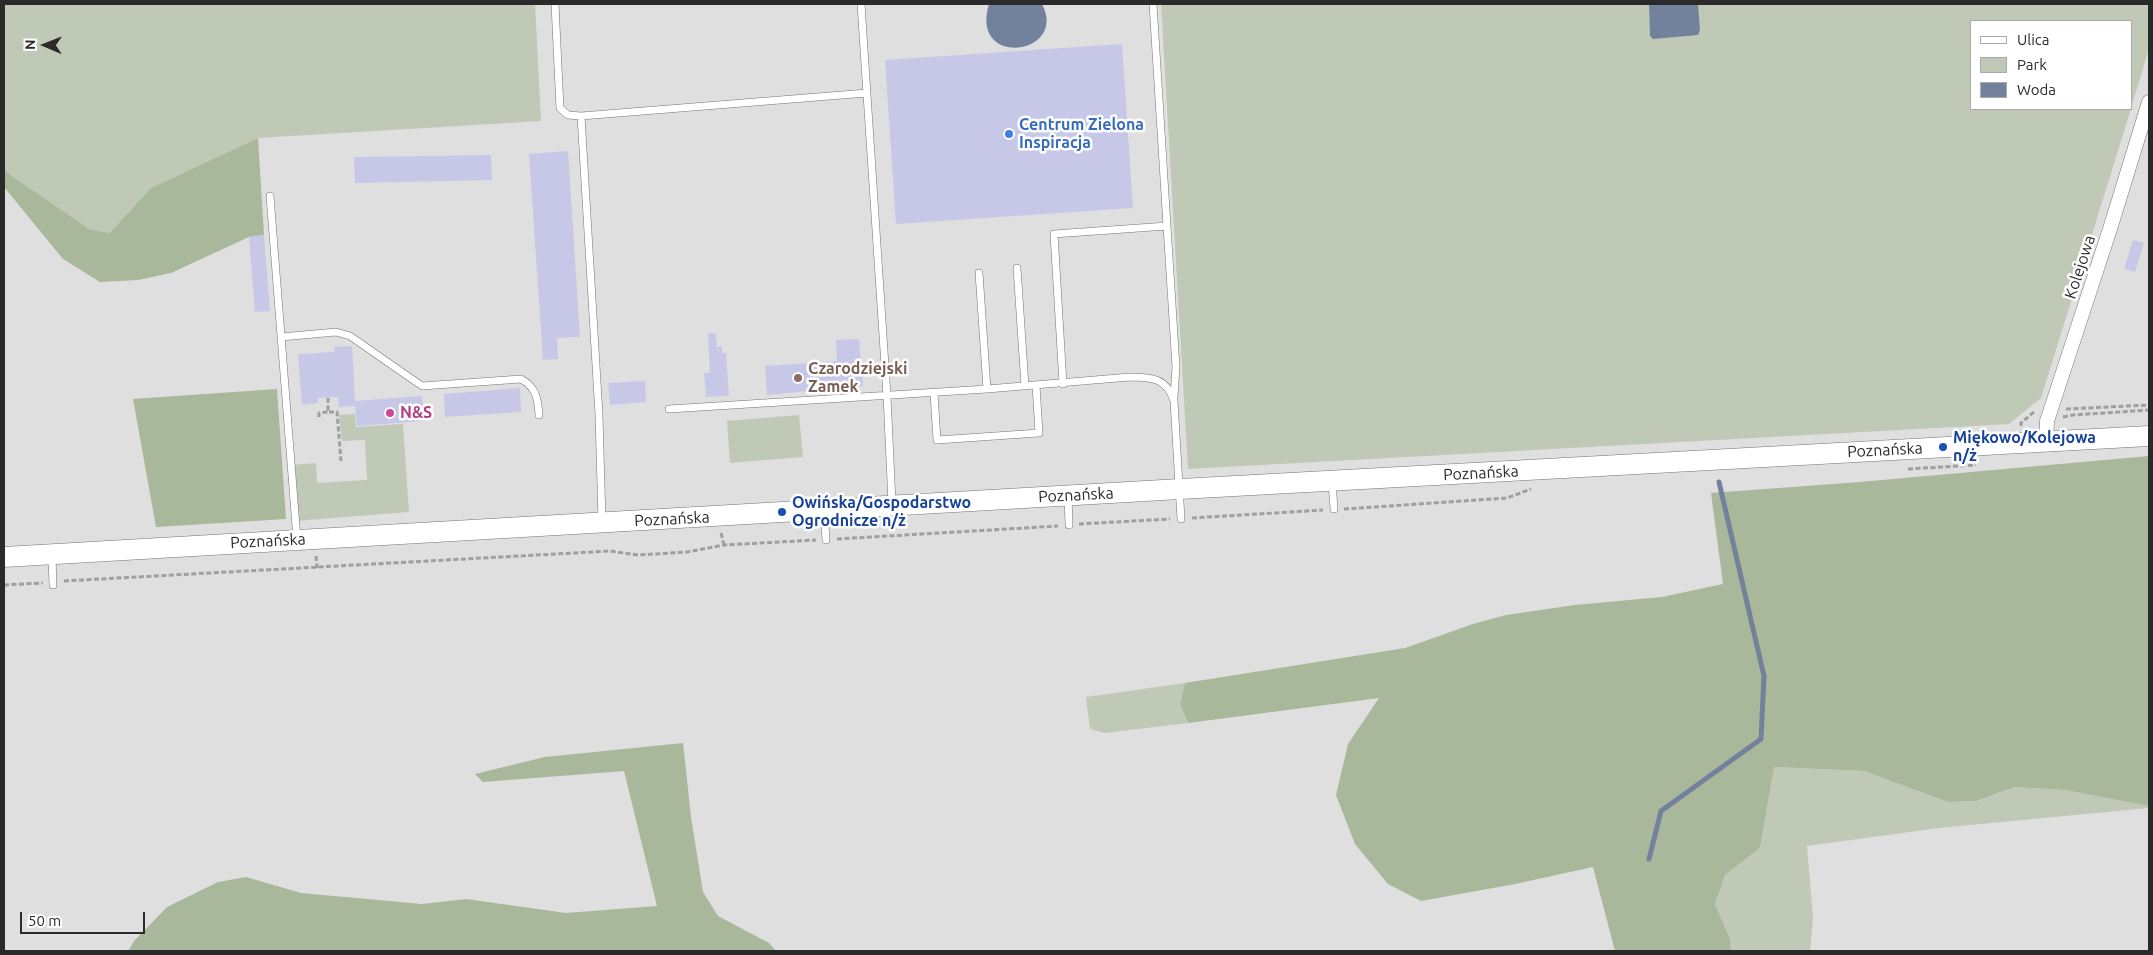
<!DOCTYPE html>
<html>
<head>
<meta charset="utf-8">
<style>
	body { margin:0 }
	#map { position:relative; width:2153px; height:955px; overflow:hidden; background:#dfdfe0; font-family:Ubuntu,sans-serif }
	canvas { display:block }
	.frame { position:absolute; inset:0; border:5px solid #2a2a2b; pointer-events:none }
	.legend { position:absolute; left:1970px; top:20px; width:162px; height:90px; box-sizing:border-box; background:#fff; border:1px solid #aaa; margin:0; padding:6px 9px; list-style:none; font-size:15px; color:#2a2a2b }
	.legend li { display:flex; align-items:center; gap:10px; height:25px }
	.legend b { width:25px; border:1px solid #aaa }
	.north { position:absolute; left:20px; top:20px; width:50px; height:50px; -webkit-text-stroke:4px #fff; paint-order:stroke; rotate:271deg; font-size:14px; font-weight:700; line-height:20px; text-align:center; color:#2a2a2b }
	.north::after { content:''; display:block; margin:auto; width:18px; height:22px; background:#2a2a2b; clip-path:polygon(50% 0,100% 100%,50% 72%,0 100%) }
	.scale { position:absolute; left:20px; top:912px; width:125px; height:22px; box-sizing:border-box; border:2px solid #2a2a2b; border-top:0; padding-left:6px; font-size:15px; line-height:18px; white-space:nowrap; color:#2a2a2b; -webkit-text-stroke:4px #fff; paint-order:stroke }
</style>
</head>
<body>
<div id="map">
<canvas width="2153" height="955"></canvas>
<div class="frame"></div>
<ul class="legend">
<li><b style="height:6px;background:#fff"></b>Ulica</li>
<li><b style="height:14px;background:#bfc9b6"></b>Park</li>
<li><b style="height:14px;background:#73829c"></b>Woda</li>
</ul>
<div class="north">N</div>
<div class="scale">50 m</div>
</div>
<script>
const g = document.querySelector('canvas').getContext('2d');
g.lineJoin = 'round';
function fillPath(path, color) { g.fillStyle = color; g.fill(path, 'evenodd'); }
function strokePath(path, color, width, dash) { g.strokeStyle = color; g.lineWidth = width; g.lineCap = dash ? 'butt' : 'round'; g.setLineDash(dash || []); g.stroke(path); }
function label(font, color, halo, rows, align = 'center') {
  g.font = font + ' Ubuntu,sans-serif'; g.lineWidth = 5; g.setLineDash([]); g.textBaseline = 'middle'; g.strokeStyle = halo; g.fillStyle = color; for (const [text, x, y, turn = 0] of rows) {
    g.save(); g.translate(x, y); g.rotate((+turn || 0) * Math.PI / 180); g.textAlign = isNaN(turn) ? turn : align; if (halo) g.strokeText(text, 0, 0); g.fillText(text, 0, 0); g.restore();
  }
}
const green = new Path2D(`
	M4,4H535L541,121L258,138L151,188L111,233L89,229L15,182L4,169Z
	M1161,4H2149V49L2132,105V21H1972V109H2131L2041,398L2009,424L1188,469Z
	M355,414L356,427L403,424L409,512L295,521L291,465L316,463L317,483L367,480L365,440L342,441L339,415Z
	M799,415L803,457L730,463L727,421Z
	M1185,683L1180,704L1188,723L1105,733L1090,729L1086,697Z
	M1774,767L1864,771L1948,802L1978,801L2014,787L2065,790L2149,806V808L1939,828L1807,846L1813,918L1810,951H1731L1730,939L1715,904L1725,875L1760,848Z`);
const forest = new Path2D(`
	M258,138L264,235L249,237L171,273L138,280L100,282L63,259L4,187V169L10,175L89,229L110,233L151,188Z
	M277,389L286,519L156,527L133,399Z
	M2149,456V806L2065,790L2014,787L1977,801L1948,802L1864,771L1774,767L1760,848L1725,875L1715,904L1730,939L1731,951H1615L1593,867L1515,884L1421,901L1388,884L1355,844L1336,795L1348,744L1379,698L1188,723L1180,704L1185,683L1405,648L1473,624L1506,615L1575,605L1662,597L1723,584L1711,493L1860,482Z
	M683,743L691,817L703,892L718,916L769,943L776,951H128L134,941L167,907L218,882L246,877L301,893L422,904L466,899L566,913L657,906L624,771L483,782L475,774L545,757Z`);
const water = new Path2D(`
	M989,4H1042C1069,55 969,69 989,4Z
	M1649,4H1698L1700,30L1698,35L1653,39L1650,36Z`);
const stream = new Path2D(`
	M1649,859L1661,811L1761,739L1764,676L1719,482`);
const building = new Path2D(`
	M1122,44L1133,208L896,224L885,60Z
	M568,151L580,337L557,338L558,359L543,360L529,154Z
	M491,155L492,180L355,183L354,157Z
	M264,235L270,311L255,312L249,237Z
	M2133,240L2144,243L2135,272L2124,269Z
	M708,333H716L717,347L722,346V353H726L729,396L706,397L704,373H710Z
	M859,339L863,386L767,395L765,366L837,361L836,340Z
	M352,346L355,401L422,396L424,421L357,426L355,406L339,407L338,397L318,398V403L302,405L298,354L335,352L334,347Z
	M645,381L646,402L610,405L608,383Z
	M520,388L521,412L445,417L444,394Z`);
const path = new Path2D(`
	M328,398V412H337L341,461
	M2066,409L2149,405
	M319,417V413L328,412
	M2063,417L2073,415L2149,410
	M2021,426V423L2035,411
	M1908,469L1976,465
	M1344,509L1507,498L1531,489
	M1192,518L1323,510
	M1079,524L1170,519
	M721,533L724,545
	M837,539L1058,526
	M316,556L317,568
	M64,581L610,551L638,555L687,552L724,545L816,540
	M4,585L43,583`);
const service = new Path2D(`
	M555,4L560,108L568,115L581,116
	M861,4L887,396L892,503
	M1153,4L1167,226
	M270,196L297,539
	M1017,268L1025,386
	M979,273L987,389
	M281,337L336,332L350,336L422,386L521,379C536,387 538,399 539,415
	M1063,384L1054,234L1167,226L1176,367L1174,397
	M934,393L937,440L1039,433L1036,385
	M669,409L987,389L1130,377C1151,377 1167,378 1174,401L1181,519
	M1332,481L1334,509
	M1068,496L1069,525
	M824,510L826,540
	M602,522L599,415L581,116L867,93
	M52,557L53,585`);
const minor = new Path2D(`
	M2046,442L2047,421L2110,229L2149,102`);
const secondary = new Path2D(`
	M4,557L1180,489L2149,436`);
const markers = [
	[1009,134,5,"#3f7fe0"],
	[798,378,5,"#8d6e63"],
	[390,413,5,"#d1479c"],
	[1943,447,5,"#1a4fb4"],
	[782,512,5,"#1a4fb4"]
];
const shopNames = [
	["Centrum Zielona",1019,125],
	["Inspiracja",1019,143]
];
const streetNames = [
	["Kolejowa",2080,267,-72],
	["Poznańska",1885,450,-3],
	["Poznańska",1481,473,-3],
	["Poznańska",1076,495,-3],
	["Poznańska",672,519,-3],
	["Poznańska",268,541,-3]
];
const educationNames = [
	["Czarodziejski",808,369],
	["Zamek",808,387]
];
const hotelNames = [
	["N&S",400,413]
];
const transitNames = [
	["Miękowo/Kolejowa",1953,438],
	["n/ż",1953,456],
	["Owińska/Gospodarstwo",792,503],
	["Ogrodnicze n/ż",792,521]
];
fillPath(green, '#bfc9b6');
fillPath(forest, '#a9b79a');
fillPath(water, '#73829c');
strokePath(stream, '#73829c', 5);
fillPath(building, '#c7c8e7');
strokePath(service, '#737373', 8);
strokePath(minor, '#737373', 15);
strokePath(secondary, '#737373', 21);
strokePath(path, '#9f9fa0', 3, [5, 2.5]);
strokePath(service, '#fff', 7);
strokePath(minor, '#fff', 14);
strokePath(secondary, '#fff', 20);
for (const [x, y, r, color] of markers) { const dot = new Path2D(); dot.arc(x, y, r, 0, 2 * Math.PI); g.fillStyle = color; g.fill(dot); strokePath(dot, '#fff', 2); }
label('bold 16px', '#366cbe', '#fff', shopNames, 'left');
label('16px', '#2a2a2b', '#fff', streetNames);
label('bold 16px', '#785e54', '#fff', educationNames, 'left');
label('bold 16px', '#b23c85', '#fff', hotelNames, 'left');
label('bold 16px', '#164399', '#fff', transitNames, 'left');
</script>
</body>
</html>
